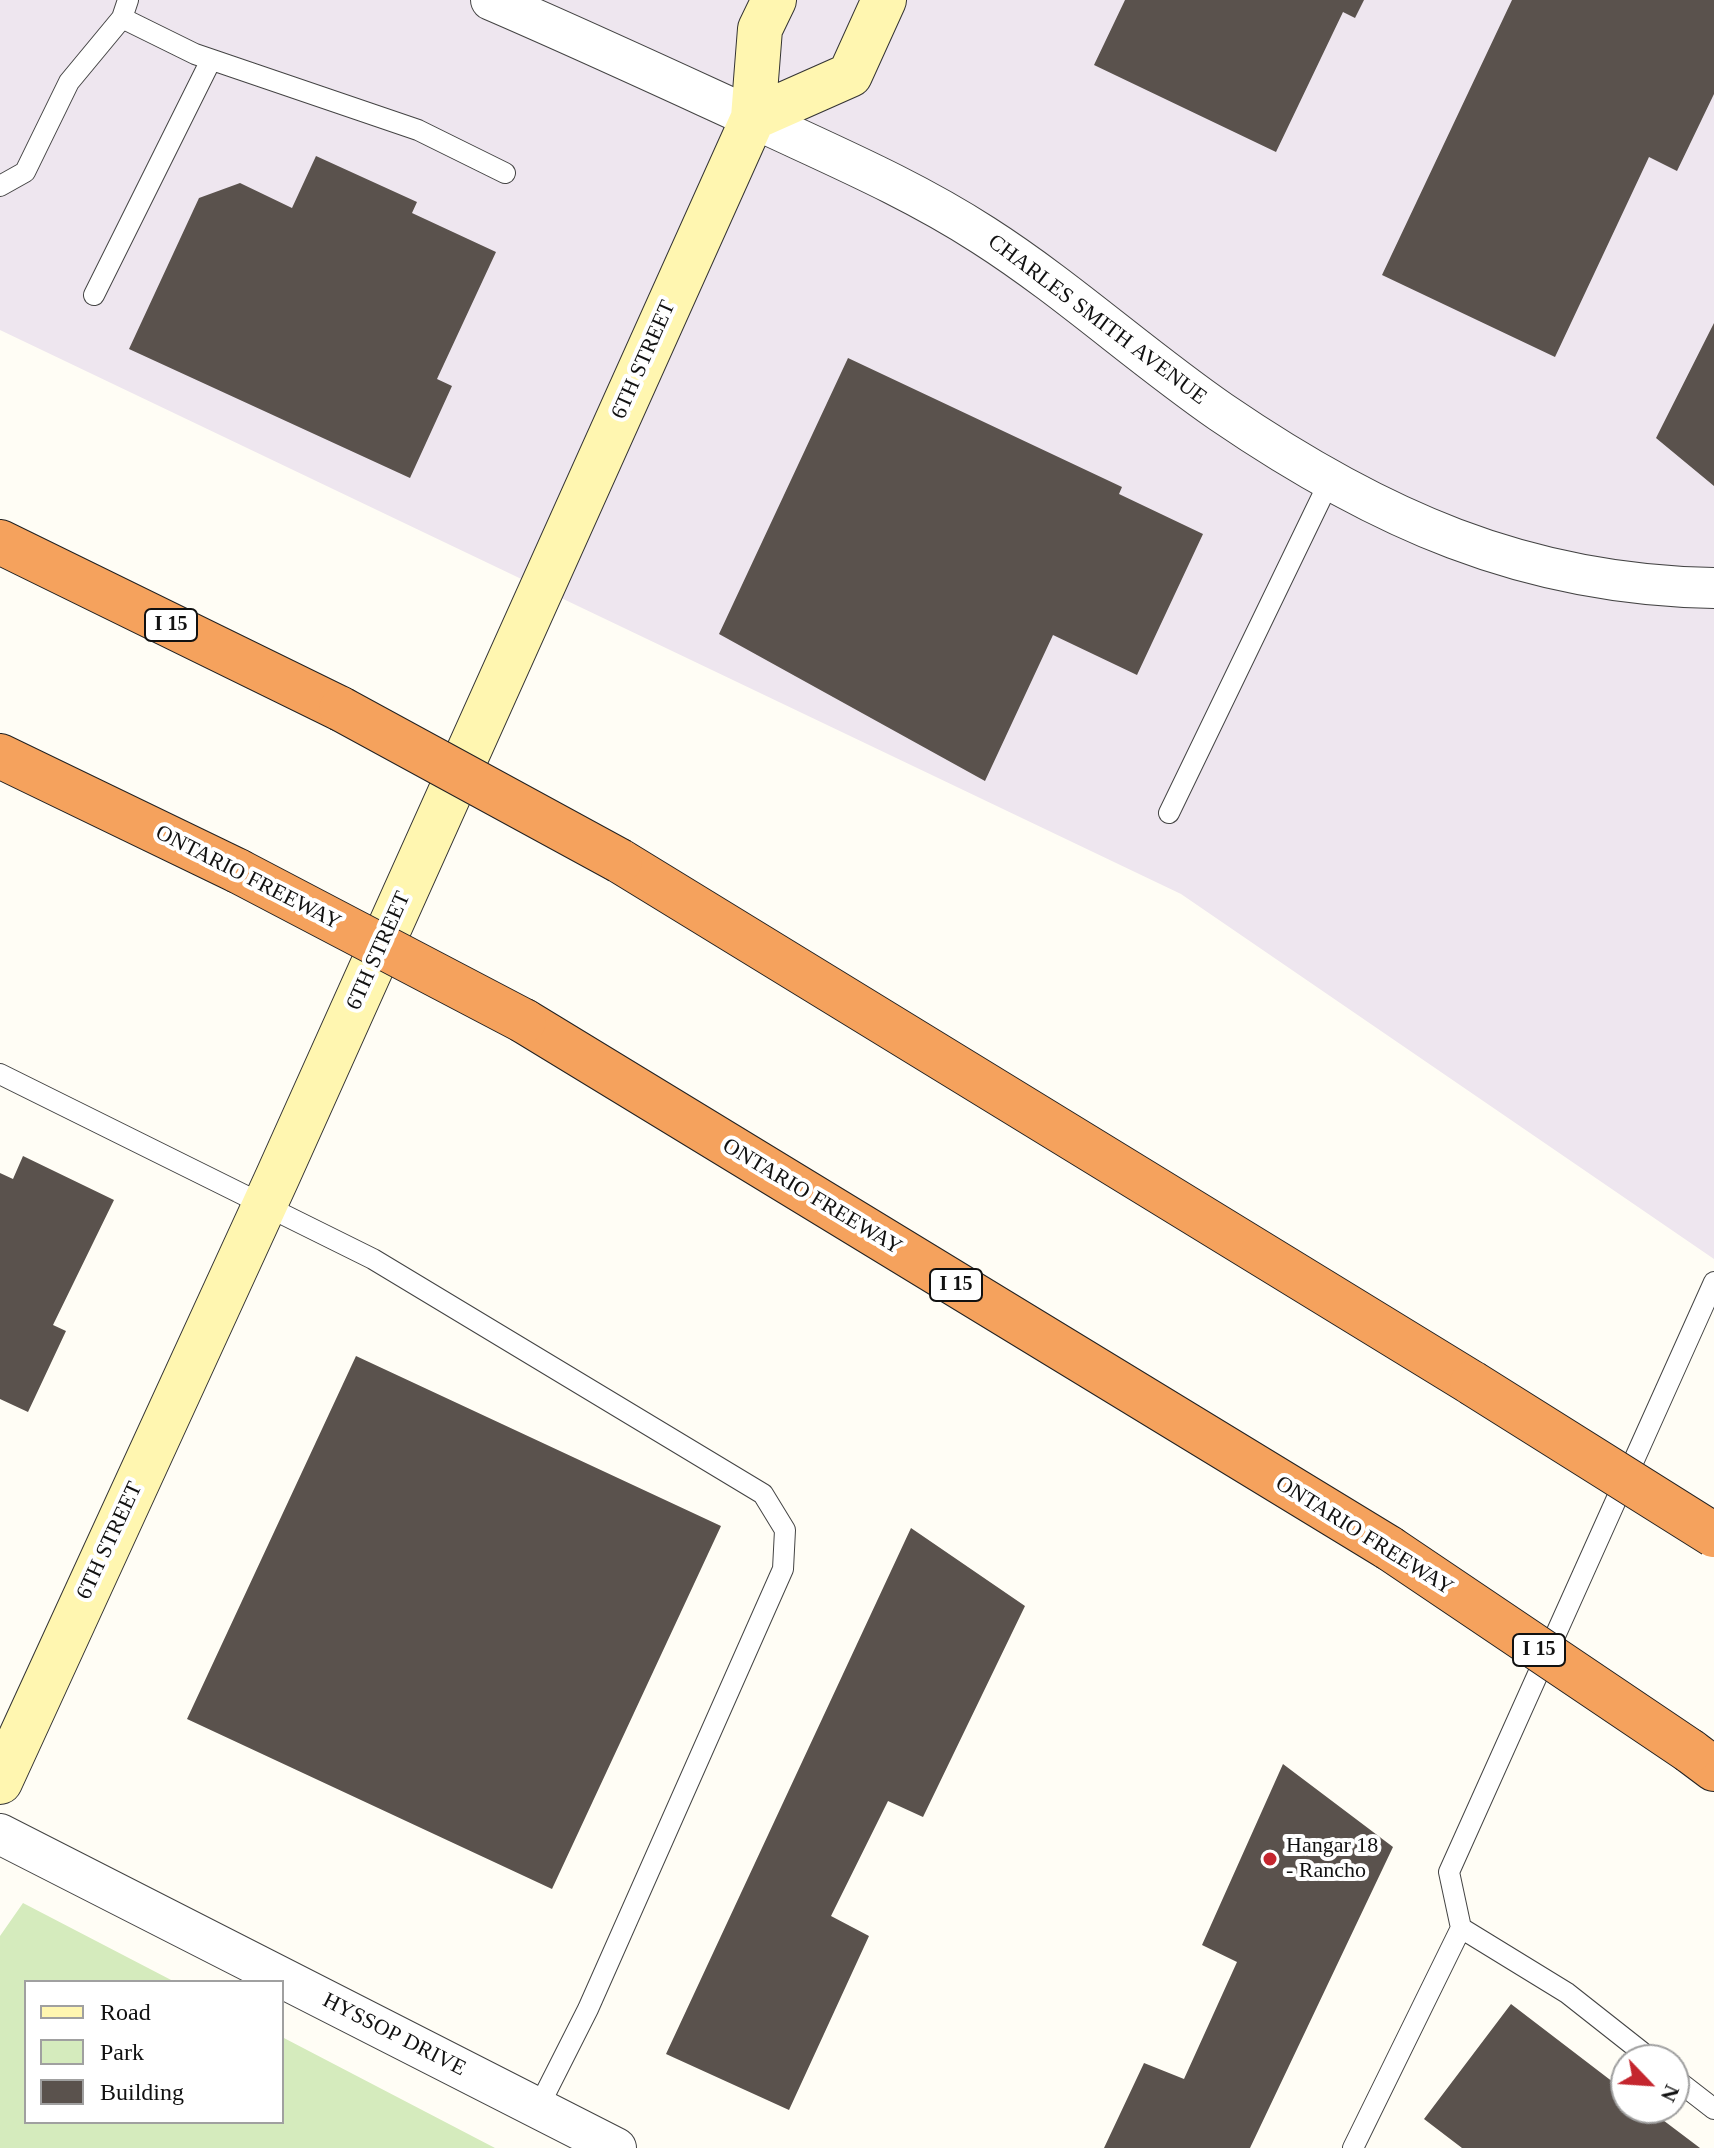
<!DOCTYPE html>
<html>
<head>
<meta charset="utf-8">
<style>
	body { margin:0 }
	#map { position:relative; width:1714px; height:2148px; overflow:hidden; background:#fffdf5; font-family:Georgia,serif }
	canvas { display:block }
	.legend { position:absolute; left:24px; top:1980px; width:260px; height:144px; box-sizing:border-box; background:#fff; border:2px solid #a0a0a0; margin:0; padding:10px 14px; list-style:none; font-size:24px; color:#111 }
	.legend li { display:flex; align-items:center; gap:16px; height:40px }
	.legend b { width:40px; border:2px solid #a0a0a0 }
	.north { position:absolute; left:1610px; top:2044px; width:80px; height:80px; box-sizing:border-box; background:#fff; border:2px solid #a0a0a0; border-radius:50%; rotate:115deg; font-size:22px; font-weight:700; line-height:32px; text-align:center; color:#111 }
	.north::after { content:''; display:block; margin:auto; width:28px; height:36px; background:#c4262e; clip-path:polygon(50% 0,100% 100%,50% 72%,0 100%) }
</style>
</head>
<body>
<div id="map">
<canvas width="1714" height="2148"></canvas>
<ul class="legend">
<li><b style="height:10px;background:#fff6b0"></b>Road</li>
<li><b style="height:22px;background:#d5ebbd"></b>Park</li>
<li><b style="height:22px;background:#5a524d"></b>Building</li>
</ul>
<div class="north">N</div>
</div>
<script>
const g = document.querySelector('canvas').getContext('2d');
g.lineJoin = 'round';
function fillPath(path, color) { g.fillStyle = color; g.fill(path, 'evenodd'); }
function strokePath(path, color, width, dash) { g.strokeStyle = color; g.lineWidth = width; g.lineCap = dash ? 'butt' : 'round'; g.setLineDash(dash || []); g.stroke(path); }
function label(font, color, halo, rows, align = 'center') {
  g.font = font + ' Georgia,serif'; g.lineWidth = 8; g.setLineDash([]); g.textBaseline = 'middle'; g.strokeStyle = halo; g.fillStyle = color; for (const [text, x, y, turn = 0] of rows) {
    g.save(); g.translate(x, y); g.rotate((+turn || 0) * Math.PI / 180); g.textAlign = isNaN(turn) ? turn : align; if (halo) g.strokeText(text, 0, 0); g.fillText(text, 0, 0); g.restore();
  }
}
const industrial = new Path2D(`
	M0,0H1714V1259L1181,894L0,330Z`);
const green = new Path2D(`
	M23,1903L175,1982H26V2122H282V2037L495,2148H0V1936Z`);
const building = new Path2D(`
	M1125,0H1364L1355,18L1343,12L1276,152L1094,65Z
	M1512,0H1714V94L1677,171L1649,157L1555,357L1382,275Z
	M316,156L417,202L412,213L496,252L437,379L452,386L410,478L129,349L199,198L240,183L292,208Z
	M1714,323V486L1656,438Z
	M848,358L1122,487L1119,494L1203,534L1137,675L1053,635L985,781L719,634Z
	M23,1156L114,1200L53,1325L66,1331L28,1412L0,1399V1173L13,1179Z
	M356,1356L721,1526L552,1889L187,1719Z
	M911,1528L1025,1606L923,1817L888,1801L831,1916L869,1936L789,2110L666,2054Z
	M1283,1764L1393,1847L1250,2148H1104L1144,2063L1184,2079L1237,1962L1202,1945Z
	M1511,2004L1626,2092V2108H1647L1700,2148H1462L1424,2119Z`);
const lane = new Path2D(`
	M122,18L195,54L418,130L505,173
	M0,186L25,172L69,82L122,18L128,0
	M94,295L211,60
	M1169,813L1330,480
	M0,1074L373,1259L763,1494L785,1530L783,1569L588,2009L538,2108
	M1461,1928L1449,1872L1714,1282
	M1674,2078L1714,2109
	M1353,2148L1461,1928L1567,1993L1652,2060`);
const street = new Path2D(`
	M491,0C584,40 676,83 768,125C841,159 915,191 983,235C1066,288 1140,356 1221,412C1376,518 1524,585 1714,588
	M0,1834L616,2148`);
const secondary = new Path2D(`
	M753,118L850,75L884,0
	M0,1782L277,1178L753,118L760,29L774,0`);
const highway = new Path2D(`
	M0,542L341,709
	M0,756L238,871
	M620,861L1472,1383
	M524,1021L1389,1548
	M1690,1751L1714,1769`);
const highwayBridge = new Path2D(`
	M341,709L620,861
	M238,871L524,1021
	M1472,1383L1714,1535
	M1389,1548L1690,1751`);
const markers = [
	[1270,1859,8,"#c4262e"]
];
const shields = [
	[171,625,52],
	[956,1285,52],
	[1539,1650,52]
];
const shieldNames = [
	["I 15",171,625],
	["I 15",956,1285],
	["I 15",1539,1650]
];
const streetNames = [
	["CHARLES SMITH AVENUE",1097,320,37],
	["6TH STREET",644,360,-66],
	["ONTARIO FREEWAY",248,878,27],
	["6TH STREET",379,951,-66],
	["ONTARIO FREEWAY",812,1197,31],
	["ONTARIO FREEWAY",1364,1536,32],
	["6TH STREET",110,1541,-65],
	["HYSSOP DRIVE",394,2035,27]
];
const poiNames = [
	["Hangar 18",1286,1846],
	["- Rancho",1286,1871]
];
fillPath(industrial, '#eee6ef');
fillPath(green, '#d5ebbd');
fillPath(building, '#5a524d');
strokePath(lane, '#444', 22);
strokePath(street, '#444', 42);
strokePath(secondary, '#333', 46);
strokePath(highway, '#222', 46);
strokePath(lane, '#fff', 20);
strokePath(street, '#fff', 40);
strokePath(secondary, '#fff6b0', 44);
strokePath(highway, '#f5a25d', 44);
strokePath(highwayBridge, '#222', 46, []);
strokePath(highwayBridge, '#f5a25d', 44);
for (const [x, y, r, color] of markers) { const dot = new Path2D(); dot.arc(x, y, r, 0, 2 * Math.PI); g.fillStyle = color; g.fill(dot); strokePath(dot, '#fff', 3); }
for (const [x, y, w] of shields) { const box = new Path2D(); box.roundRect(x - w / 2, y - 16, w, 32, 6); g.fillStyle = '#fff'; g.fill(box); strokePath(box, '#111', 2); }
label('bold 20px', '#111', null, shieldNames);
label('22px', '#111', '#fff', streetNames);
label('22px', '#111', '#fff', poiNames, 'left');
</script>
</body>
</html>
